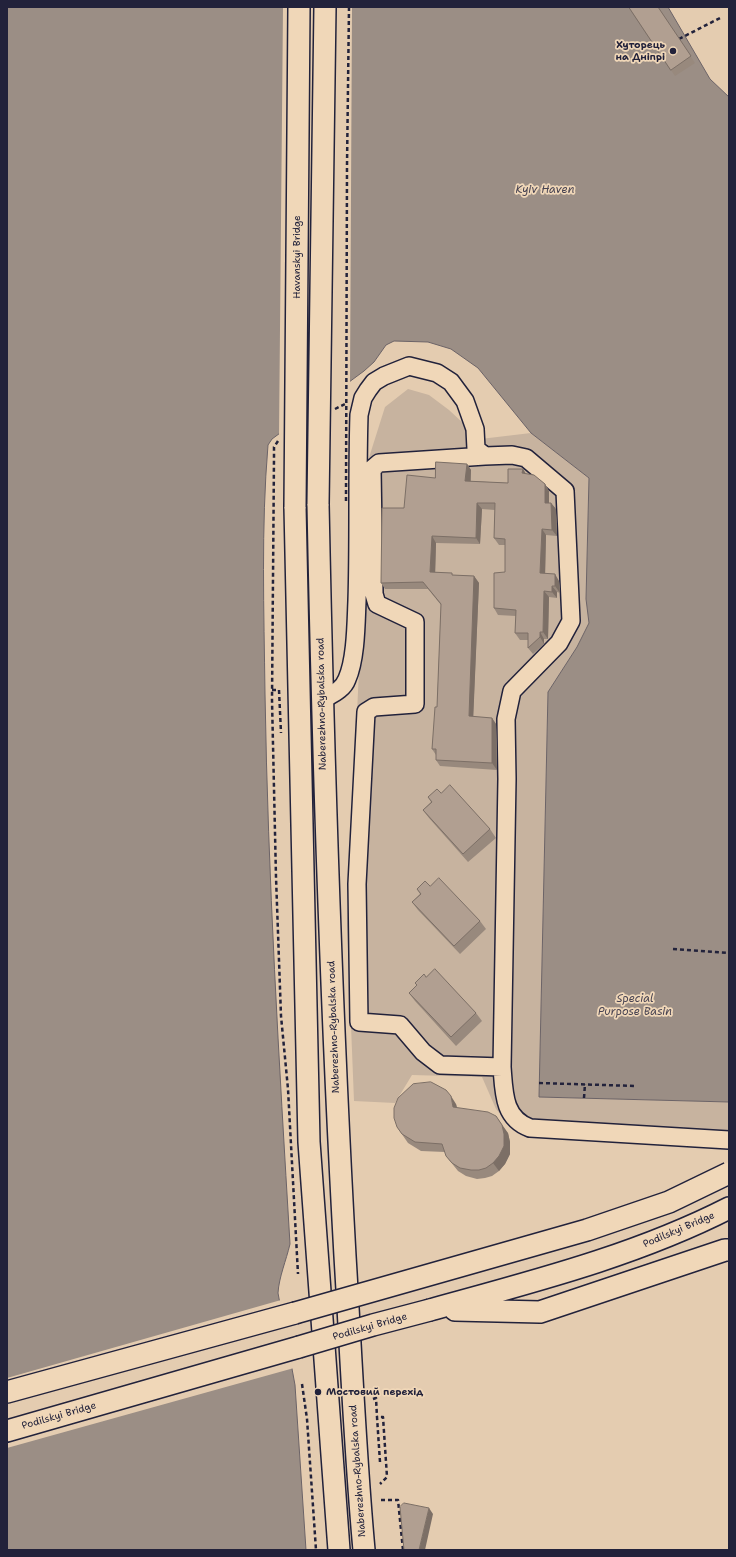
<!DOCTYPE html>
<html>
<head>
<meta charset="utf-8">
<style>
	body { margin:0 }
	#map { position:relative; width:736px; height:1557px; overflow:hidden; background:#e4ccb0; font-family:"Shantell Sans",sans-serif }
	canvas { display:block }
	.frame { position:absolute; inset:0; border:8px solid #22223b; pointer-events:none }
</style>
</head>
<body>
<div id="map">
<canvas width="736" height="1557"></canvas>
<div class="frame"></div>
</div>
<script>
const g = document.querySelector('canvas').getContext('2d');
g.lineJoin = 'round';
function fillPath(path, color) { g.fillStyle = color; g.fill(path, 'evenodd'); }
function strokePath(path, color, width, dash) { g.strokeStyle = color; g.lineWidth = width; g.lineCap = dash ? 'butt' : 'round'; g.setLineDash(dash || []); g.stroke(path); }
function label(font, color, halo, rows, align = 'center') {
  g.font = font + ' "Shantell Sans",sans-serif'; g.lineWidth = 3.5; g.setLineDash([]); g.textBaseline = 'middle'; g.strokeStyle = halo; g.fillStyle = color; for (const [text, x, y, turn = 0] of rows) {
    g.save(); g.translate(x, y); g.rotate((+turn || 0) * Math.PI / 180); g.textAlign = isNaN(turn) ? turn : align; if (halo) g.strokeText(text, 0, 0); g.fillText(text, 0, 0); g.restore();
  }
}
const green = new Path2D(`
	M408,389L429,395L449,410L463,423L472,440L531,433L589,478L586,599L589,623L577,647L548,692L539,1097L729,1102V1139L528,1136L513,1129L496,1109L482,1077L412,1075L395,1103L354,1101L347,925L361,628L366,594L367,464L385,407Z`);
const water = new Path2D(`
	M7,7H668L710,79L729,97V1102L539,1097L548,692L577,647L589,623L586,599L589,478L531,433L478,368L451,349L428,342L394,341L386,345L374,362L364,371L272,439L268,445C261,528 264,611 265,694C268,878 279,1061 290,1244C286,1261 279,1277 278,1293L295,1385L306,1550H7Z`);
const pier = new Path2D(`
	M283,7H352L350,383L279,436Z
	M281,1300L294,1368L7,1448V1378Z`);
const path = new Path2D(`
	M679,39L720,18
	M335,409L347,403
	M278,441L274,447V457L272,700L276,877L281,1016L288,1089L298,1274
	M272,690H279L281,733
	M673,949L729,953
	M539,1083L635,1086
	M584,1098L585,1084
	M302,1384L307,1419L316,1550
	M373,1399L376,1398L377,1417
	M380,1462L377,1417H383L387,1477L380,1484
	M381,1500H398L403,1550`);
const minor = new Path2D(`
	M485,456L379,463L372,469L374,594L377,604L415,622V704L374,707L366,712L357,884L359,1022L400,1025L423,1052L440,1065L502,1067
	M322,700C332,694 343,690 347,679C356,659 356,623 357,601C359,539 357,477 359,415L363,398L368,390L374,382L384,376L409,366L437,373L451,382L465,401L475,429L476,449L485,456L512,455L526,458L565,491L571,621L559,643L512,691L506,719L507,779L502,1067C504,1092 503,1118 530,1128L729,1140`);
const major = new Path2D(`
	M318,504C323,755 331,1006 345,1256C351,1354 355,1452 364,1550
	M295,507L309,1142L339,1550
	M430,1310C531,1282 635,1256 729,1208
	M455,1310L540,1312L725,1250H729
	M7,1392L295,1313
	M7,1431L299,1347`);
const pathBridge = new Path2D(`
	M346,501L347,166L349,7`);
const majorBridge = new Path2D(`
	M318,504L325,7
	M295,507L299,7
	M295,1313L587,1230L669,1202L729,1173
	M299,1347L373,1325L430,1310`);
const wall = new Path2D(`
	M629,7H658L695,63L675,76Z
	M467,464L471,470V481L508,483L523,469L526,474L545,484L549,491V503H551L556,509L557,536L546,535L545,573L559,581L560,593L557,592V598L549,597L548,639H544V644L533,654L528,648V640H520L515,633L516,616L498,615L494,608L505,572V545H499L494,538L495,510L482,509L480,544L436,543L435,572L454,575L474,576L479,583L473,717L492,718L496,724L497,770L440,766L436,760V755L432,749L437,707L441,605L428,589H385L381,583L404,508L435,478Z
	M428,797L490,829L496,838L468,862L429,818L423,810L431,802Z
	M417,889L480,921L486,929L460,954L418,910L412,902L420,894Z
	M426,977L476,1013L482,1021L456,1046L415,1001L409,993L417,986L415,983Z
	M456,1104L457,1108L508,1133L510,1142V1154L505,1164L499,1171L492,1176L485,1178L477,1179L466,1176L458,1171L446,1156L445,1152L421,1151L408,1143L397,1127Z`);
const shadedWall = new Path2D(`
	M467,464L471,470L470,487L465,481Z
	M523,469L527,476L522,473Z
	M545,484L549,491V509L545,503Z
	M477,503L482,509L480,544L476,538Z
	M551,503L556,509L557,536L552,530Z
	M542,529L546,535L545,579L540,573Z
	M432,536L436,543L435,579L430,572Z
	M555,574L559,581L560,593L555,586Z
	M474,576L479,583L473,723L469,716Z
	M552,586L557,592V598L552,592Z
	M544,591L549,597L548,639L543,632Z
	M540,632L544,639V644L540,637Z
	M492,718L496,724L497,770L492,763Z
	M451,1096L456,1104L459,1116L453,1107Z
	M496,1116L508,1133L510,1142V1154L505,1164L499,1171L493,1163Z
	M429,1508L433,1514L425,1550H419Z`);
const building = new Path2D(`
	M629,7H658L691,56L671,70Z
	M436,462L467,464L465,481L508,483V469H523L522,473L534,475L545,484V503H551L552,530L542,529L540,573L555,574V586H552V592L544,591L543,632H540V637L528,648V633H515L516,610L494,608V573L505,572V539L494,538L495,503H477L476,538L432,536L430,572L452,573V575L474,576L469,716L492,718V763L436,760V749H432L435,707H437L441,604L423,582L381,583L382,508H404L407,475L435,478Z
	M450,785L490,829L463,854L423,810L432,802L428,797L437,789L441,793Z
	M439,878L480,921L454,946L412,902L421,894L417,889L425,881L430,886Z
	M435,969L476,1013L451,1037L409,993L417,985L415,983L424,974L426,977Z
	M431,1082L446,1090L451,1096L453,1107L488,1112L496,1116L502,1125L504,1134V1146L499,1156L493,1163L486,1168L479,1170H471L460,1168L452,1163L446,1156L442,1144L415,1142L402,1134L397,1127L394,1118V1108L398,1098L413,1084Z
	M404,1503L429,1508L419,1550H404L400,1507Z`);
const markers = [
	[673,51,4,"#22223b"],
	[318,1392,4,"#22223b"]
];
const poiNames = [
	["Хуторець",665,45],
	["на Дніпрі",665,57],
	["Мостовий перехід",326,1392,"left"]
];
const streetNames = [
	["Havanskyi Bridge",297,257,-90],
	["Naberezhno-Rybalska road",322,704,-91],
	["Naberezhno-Rybalska road",334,1027,-92],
	["Podilskyi Bridge",679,1230,-23],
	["Podilskyi Bridge",370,1327,-16],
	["Podilskyi Bridge",59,1416,-16],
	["Naberezhno-Rybalska road",358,1471,-94]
];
const waterNames = [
	["Kyiv Haven",545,190],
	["Special",635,999],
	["Purpose Basin",635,1012]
];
fillPath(green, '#c7b39f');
fillPath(water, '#9b8e85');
strokePath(water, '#6b6367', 1);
fillPath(pier, '#e4ccb0');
strokePath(minor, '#22223b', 20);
strokePath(major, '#22223b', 24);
strokePath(path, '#22223b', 2.5, [4, 3]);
strokePath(minor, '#f0d7b8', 17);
strokePath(major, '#f0d7b8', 21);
strokePath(majorBridge, '#22223b', 24, []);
strokePath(pathBridge, '#22223b', 2.5, [4, 3]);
strokePath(majorBridge, '#f0d7b8', 21);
fillPath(wall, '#98897d');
fillPath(shadedWall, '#7c6f66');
fillPath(building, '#b19f91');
strokePath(building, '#7c6f66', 1);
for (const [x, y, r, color] of markers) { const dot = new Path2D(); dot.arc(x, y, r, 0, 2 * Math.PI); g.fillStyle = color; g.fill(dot); strokePath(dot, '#f0d7b8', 1.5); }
label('bold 10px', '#22223b', '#f0d7b8', poiNames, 'right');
label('10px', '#22223b', '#f0d7b8', streetNames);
label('italic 11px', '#464251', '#f0d7b8', waterNames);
</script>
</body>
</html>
